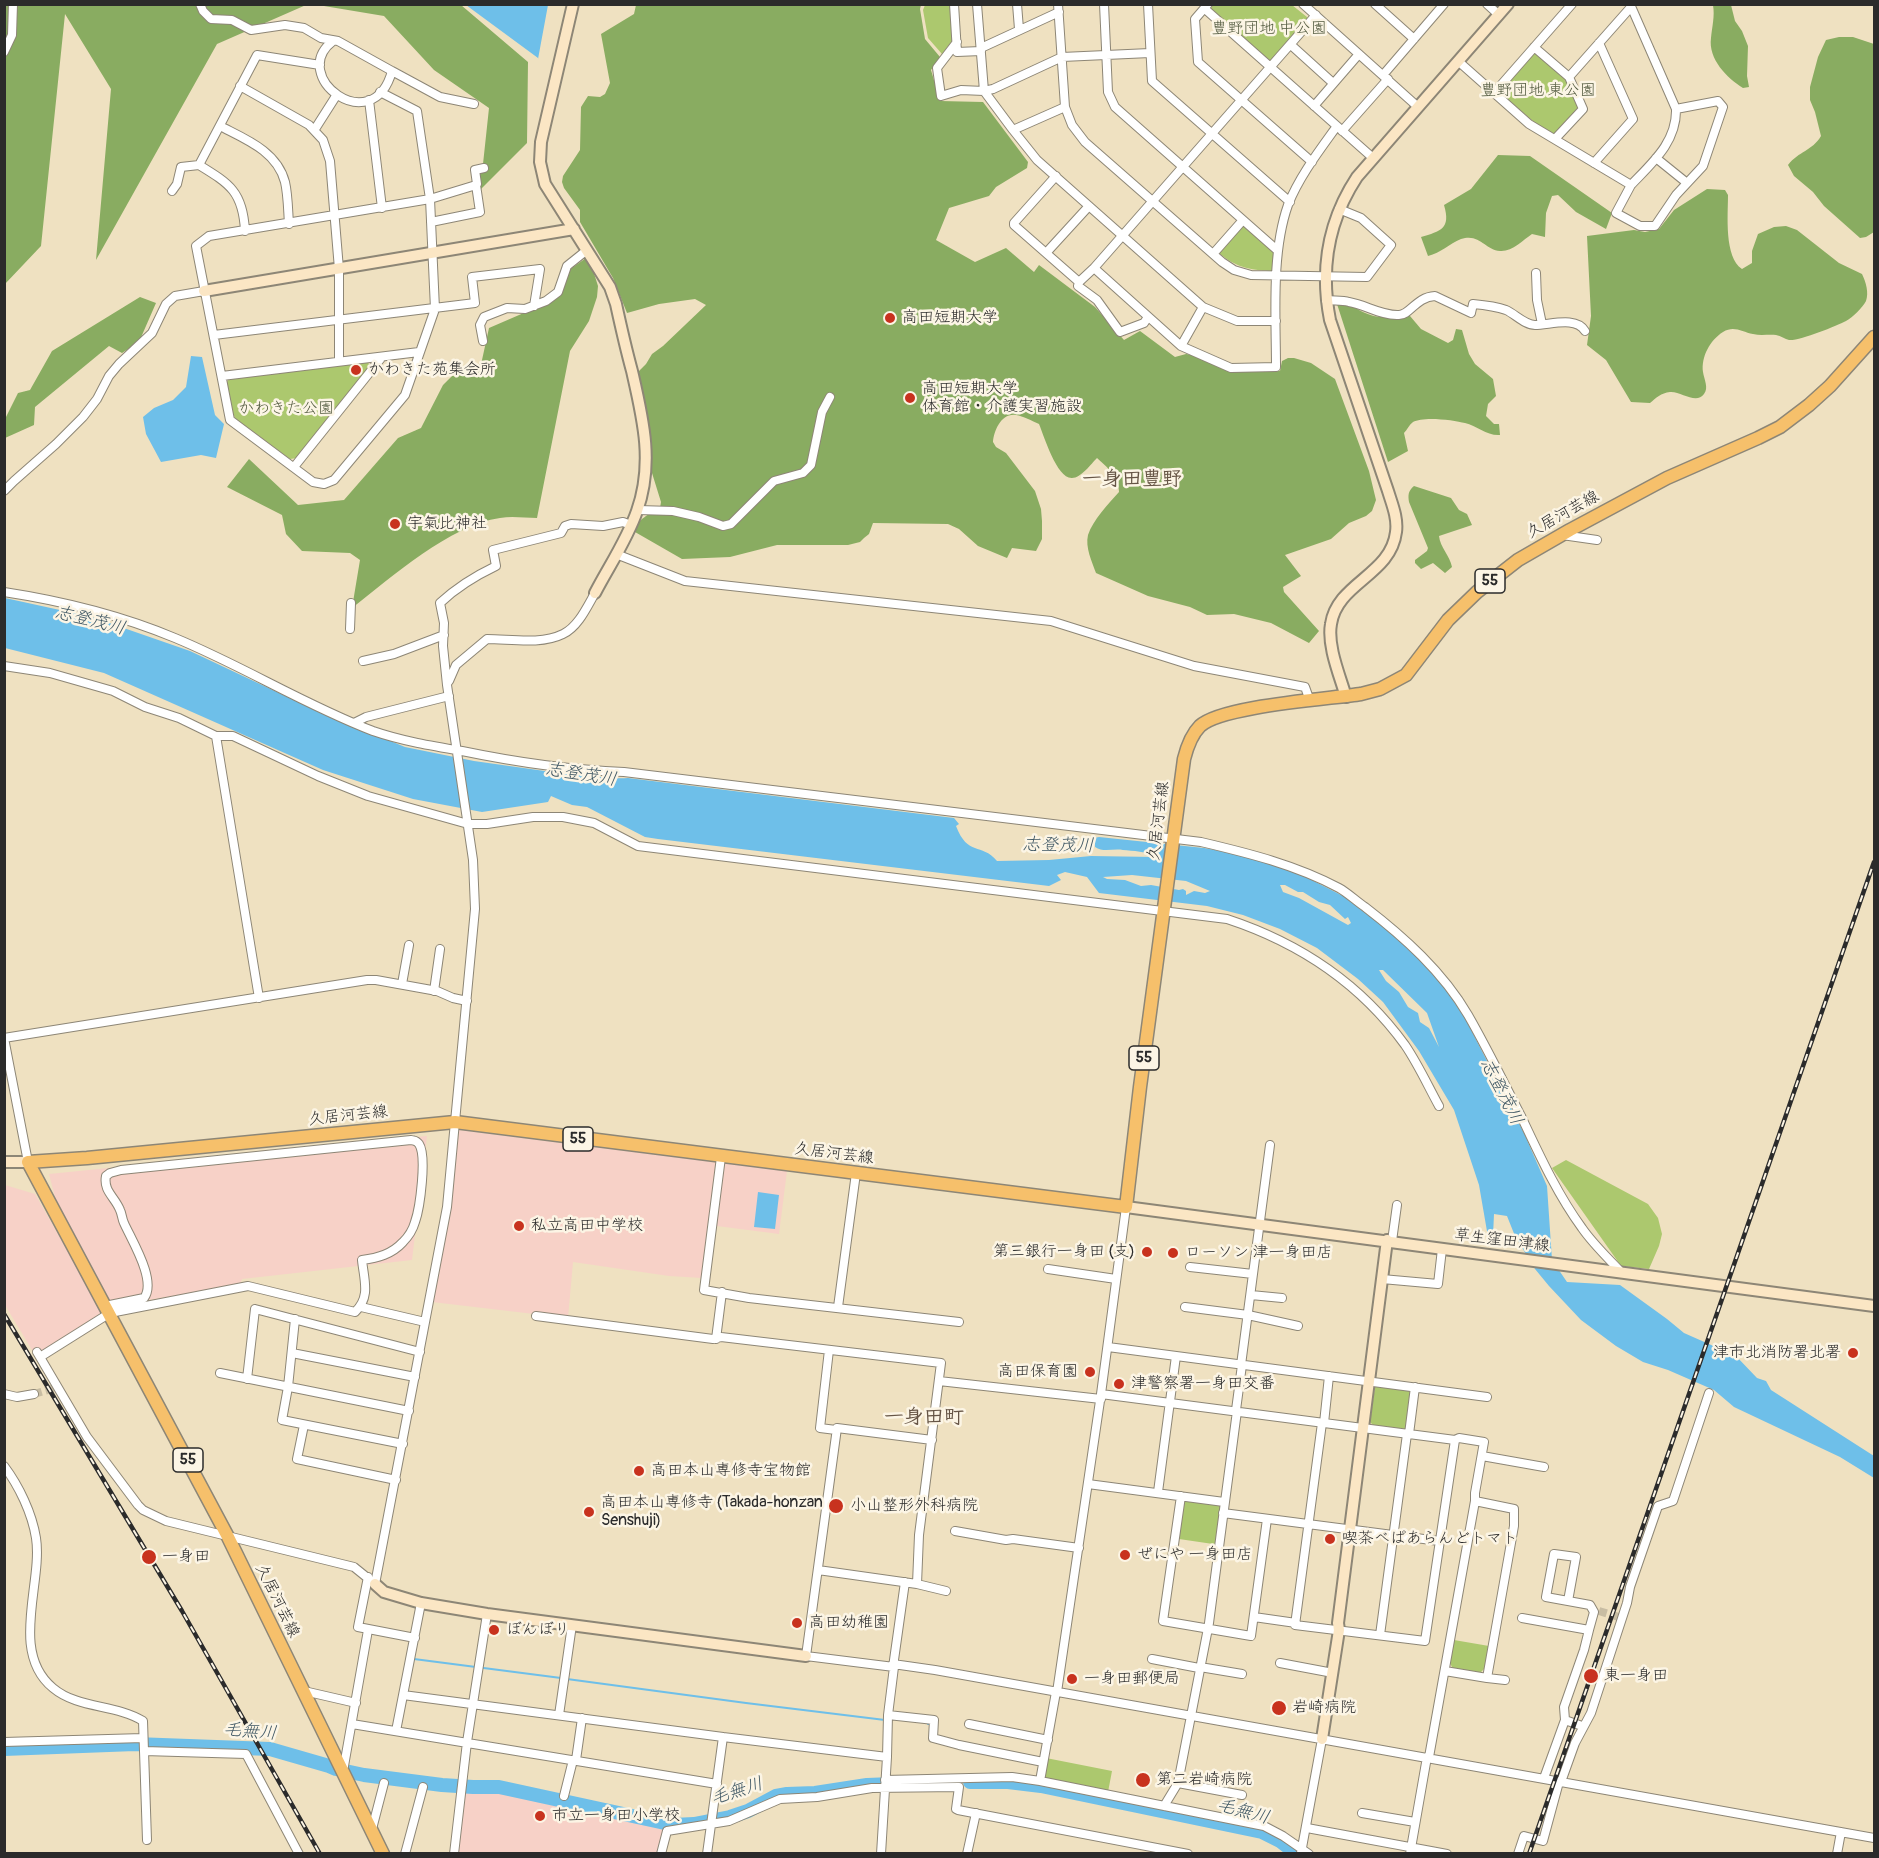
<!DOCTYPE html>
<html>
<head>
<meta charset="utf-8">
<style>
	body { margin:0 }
	#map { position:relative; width:1879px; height:1858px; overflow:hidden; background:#efe1c1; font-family:Pangolin,sans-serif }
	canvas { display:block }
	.frame { position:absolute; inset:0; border:6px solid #2b2b2b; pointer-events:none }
</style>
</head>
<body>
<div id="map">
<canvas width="1879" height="1858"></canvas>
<div class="frame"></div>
</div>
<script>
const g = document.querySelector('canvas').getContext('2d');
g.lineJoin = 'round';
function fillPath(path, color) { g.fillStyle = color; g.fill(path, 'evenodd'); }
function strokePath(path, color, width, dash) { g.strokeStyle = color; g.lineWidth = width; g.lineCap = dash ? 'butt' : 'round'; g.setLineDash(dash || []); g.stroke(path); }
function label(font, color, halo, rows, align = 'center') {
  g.font = font + ' Pangolin,"Klee One",sans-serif'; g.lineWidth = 5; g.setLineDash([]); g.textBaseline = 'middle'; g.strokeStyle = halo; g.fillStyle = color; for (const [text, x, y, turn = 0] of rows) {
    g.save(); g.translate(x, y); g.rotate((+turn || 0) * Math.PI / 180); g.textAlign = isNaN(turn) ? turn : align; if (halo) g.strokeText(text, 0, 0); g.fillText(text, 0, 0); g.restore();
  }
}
const built = new Path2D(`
	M459,1130L787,1171L779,1234L709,1225L702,1278L669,1276L573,1262L568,1318L432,1302L450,1209Z
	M427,1136L412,1260L242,1279L240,1285L112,1306L57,1205L49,1174Z
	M5,1185L35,1194L103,1312L35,1355L5,1305Z
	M465,1791H496L668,1828L659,1853L458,1854Z`);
const green = new Path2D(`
	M1212,4L1292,5L1307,17V21L1272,60L1269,61L1211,11Z
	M925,5H951L954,35L952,41L942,54L928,38L923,10Z
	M1537,53L1566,79L1579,106L1578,109L1554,134L1534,122L1500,93V90L1533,54Z
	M1242,224L1274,252V267L1271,271C1250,270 1234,267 1218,252Z
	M368,362L370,367L297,458L290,459L236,419L232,413L226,383L230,378Z
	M1566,1160L1648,1204L1658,1218L1662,1234L1659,1246L1649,1269L1621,1266L1552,1168Z
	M1377,1384L1410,1389L1412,1392L1408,1427L1405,1429L1373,1425L1370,1422L1375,1386Z
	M1184,1500L1219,1504L1221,1507L1216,1543L1213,1544L1179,1539L1177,1537Z
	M1454,1640L1489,1646L1485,1668L1480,1673L1453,1669L1450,1663Z
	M1046,1758L1112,1771L1108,1792L1043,1778Z`);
const forest = new Path2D(`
	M5,5H306L217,44L96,260L111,89L65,14L41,246L5,284Z
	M318,5H461L528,62L527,143L481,189L479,172L488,171L483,164L489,108L434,70L384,16Z
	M636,5H921L920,9L925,39L940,57L931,70L940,101L983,102L1028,162L1027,168L996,187L989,196L949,208L936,240L975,262L1006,248L1034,272L1039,265L1095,307L1124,340L1140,331L1175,357L1186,354L1192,355L1232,372L1280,371L1282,361L1288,358H1294L1311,363L1335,379L1369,471L1376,500L1372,511L1366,516L1349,523L1331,539L1285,555L1301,576L1283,587L1284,592L1319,631L1309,643L1271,623L1234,614L1207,615L1190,607L1148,596L1096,573C1092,562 1085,547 1088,535C1093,520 1108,504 1119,492C1119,477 1107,467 1097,458C1091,464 1081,478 1072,478C1057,479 1044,436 1039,424C1032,421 1023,416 1016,415C1001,413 994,431 993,442L996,447L1006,453L1035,491L1041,509L1042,521V539L1036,551L1012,548L1007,558L978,546L959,529L948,524L873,523L869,534L864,538L860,542L848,545H777L730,557L682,559L635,532C636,519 650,514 660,508L661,502L652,473L648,430L637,373L646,364L652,354L663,346L706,305L695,299L659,304L627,313L613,278L580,222V210L564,188L562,182L563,176L580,150L581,107L588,96L600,97L605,94L610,83L601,34L634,14Z
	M1713,5H1731L1735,21L1742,31L1748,46L1747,76L1749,87L1743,88C1727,78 1708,59 1711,38C1712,27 1715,16 1713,5Z
	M1839,37H1853L1874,44V232L1866,237L1860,238L1824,206L1813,192L1794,176L1788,165C1799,151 1812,151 1821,136L1815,112L1810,100V87L1818,57L1826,40Z
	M1498,155L1530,156L1612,213L1606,229L1576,212L1558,195L1552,196L1546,213L1545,237L1532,234C1523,240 1512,252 1500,251C1485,250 1480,233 1461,239C1449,244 1441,253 1428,256L1421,237C1441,231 1451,229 1444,205L1471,189Z
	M1707,189L1725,190L1728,195C1728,215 1724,257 1742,269L1752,263V251L1758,234L1774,227L1786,226L1797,230L1839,263L1862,274C1866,282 1869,293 1866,301C1863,307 1852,318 1846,321C1836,326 1800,341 1789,340C1785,339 1781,336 1776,335C1769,334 1761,336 1753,334C1742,332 1734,325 1723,332C1710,340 1701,357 1703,372C1704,379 1709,388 1704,394C1696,405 1681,391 1670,392C1661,393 1656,398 1650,403L1631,402L1606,360L1587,345L1591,316L1587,236L1634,230L1645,232L1659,229L1674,210Z
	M586,258L592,267L598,286L597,297L589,321L570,351L537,518C525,518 512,516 500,518C450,525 392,577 352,608L360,560L350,553L302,551L286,534L282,515L227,487L249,459L298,505L344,500L398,438L421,428L443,385L452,376L475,371L482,360L489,328L526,312L561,293L569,270Z
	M140,297L156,303L139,342L122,353L109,346L35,407L34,425L5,438L4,421L18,393L30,390L52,351Z
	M1349,303C1358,311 1373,318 1385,317C1395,317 1398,314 1410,316L1421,329L1448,343L1453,340L1456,329L1462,330L1469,354L1475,364L1493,379L1496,396L1488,404L1486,416L1494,424H1499L1500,435C1487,436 1477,426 1465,423C1454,420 1423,416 1413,422C1409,425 1407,430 1404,433L1408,451L1388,462L1337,304Z
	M1414,486L1451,498L1459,510L1467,514L1472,525L1439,536C1440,547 1450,556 1452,567L1445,573L1433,563L1421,569L1415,563V560L1427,551L1428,548L1409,502C1408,495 1408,491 1414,486Z`);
const water = new Path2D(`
	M466,5H548L538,59V58Z
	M191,356L202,357L215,415L224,424L216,458L201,455L161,462L146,434L143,417L154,408L173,400L186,387Z
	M5,598L92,617L190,651L313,709L405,747L474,761L566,774C586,773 607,780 628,778L954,818L959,824L956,826C968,857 981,842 997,861L1049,860L1091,856L1155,857C1148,851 1132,851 1123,850C1113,848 1104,853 1095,847L1094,838L1099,837L1204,848L1247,856L1300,874L1343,896L1405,943L1444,987L1465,1018L1524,1133L1547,1186L1552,1260L1567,1282L1620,1285L1667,1319L1684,1333L1736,1356L1757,1378L1766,1381L1771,1390L1874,1456V1478L1840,1457L1734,1407L1714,1390L1668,1370L1643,1362L1616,1346L1581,1320L1549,1286L1535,1269L1515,1236L1507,1216L1494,1214L1493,1236L1488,1237L1479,1185L1454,1110L1419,1051L1383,1002L1358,979L1317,948L1280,929L1243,915L1207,906L1099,893L1087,877L1065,872L1057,875L1061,880L1049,886L658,839L645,837L587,807L572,805L551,796L548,802L482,812L413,799L323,770L104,673L5,648ZM1132,875L1186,881L1210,891L1205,893L1194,891L1186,895V891L1183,889L1179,890L1151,885L1141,886L1125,880L1107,879L1103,877ZM1280,885H1285L1298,892H1303L1319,902L1330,905L1345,919L1348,917L1351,923L1348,925L1299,898L1283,892ZM1379,970H1383L1427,1013L1439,1047L1429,1028L1420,1022L1418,1013L1408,1007L1399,992L1386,981Z
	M758,1192L779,1195L775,1229L754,1227Z`);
const stream = new Path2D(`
	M414,1659L561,1678
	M567,1679L746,1703L885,1720
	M928,1724H929`);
const river = new Path2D(`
	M4,1749L135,1744L270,1749L329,1766L336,1769L364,1775L442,1785L473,1787H499L674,1825L694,1824L730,1817L748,1811L776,1796L787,1794L815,1793L867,1785L942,1782
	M970,1782H1008L1041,1786L1262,1832L1280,1841L1297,1854`);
const streetTunnel = new Path2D(`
	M34,1394L58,1387
	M1599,1611L1622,1618`);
const street = new Path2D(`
	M200,4L203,11L211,19L232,20L251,30L285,25L304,28L321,38L338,41L392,71C373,141 287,76 333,41
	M954,4L957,52L981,51
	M977,4L984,91L1013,130L1037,160L1203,307L1237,321H1276
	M1017,4L1019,29
	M1058,4L1065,107L1072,125L1085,142L1222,262L1234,270L1251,275L1367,277L1391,245L1361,218L1339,209
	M1104,4L1108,92L1115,107L1277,250
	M1148,4L1152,81L1290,202
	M1208,4L1195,19L1198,62L1312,162
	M1303,4L1418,107
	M1375,4L1414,39
	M1487,4L1499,15
	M1205,9L1373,158
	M957,42L937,68L941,96L961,90L984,91L993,89L1062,57L1150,53
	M1291,45L1333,83
	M1534,47L1569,77L1583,109L1555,139
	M981,48L1059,12
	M4,52L12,35L13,4
	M1458,61L1529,124L1631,185L1616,213L1640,226H1655L1676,195L1703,166L1723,107L1718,101L1676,109L1630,4
	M392,71L440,97L474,104
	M1383,75L1444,4
	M1569,77L1631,7
	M240,86L309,125L323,140L330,161L339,269V361
	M380,92L417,111L430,199L435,309L405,395L334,480L324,484L313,482L230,420L196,246L209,236L430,199L476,185L480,212L431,222
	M1494,93L1572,4
	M369,100L382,208
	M1314,106L1359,54
	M220,126C245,139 277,151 285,182C288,195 288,210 289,224
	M315,129L336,96
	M1013,130L1065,107
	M1342,131L1388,79
	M1656,158L1687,183
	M1594,163L1633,119L1599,43
	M1056,176L1014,223V225L1079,282L1078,286L1097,300L1120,332L1144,323L1148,317
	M476,185L477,184L475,170L484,168
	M1631,185C1652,163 1677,142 1676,109
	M172,191L177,184L181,167L199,165
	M245,231C243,192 230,184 199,165L257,55L320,65
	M1046,253L1089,206
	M1213,254L1243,220
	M1094,268L1181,346L1231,368L1276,367C1276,317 1271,253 1288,205C1299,177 1319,151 1337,126
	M1536,273L1537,300L1542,324
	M1079,282L1094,268L1316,15
	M1326,300C1334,301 1342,300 1349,302C1366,305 1382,316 1399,315C1410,315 1416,297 1435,296L1471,313L1473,304C1484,305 1495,306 1506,310C1515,314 1525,325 1535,325C1550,325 1576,316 1585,331
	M214,335L475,303L472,277L540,269L534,306
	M483,341L480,325L484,317L507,308L525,309L546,301L558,292L567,266L587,250
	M1181,346L1203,307
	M222,376L419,352
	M294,467L382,357
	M4,491L14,481L56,444L83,417L97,399L109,376L119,364L152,333L166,304L175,296L204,291
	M638,510L673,511L699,517L723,526L731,524L774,481L803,473L811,465L822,412L830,397
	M1562,535L1597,540
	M616,554L685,581L1051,621L1194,666L1305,687L1310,701
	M4,592C63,601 120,615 175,638C243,666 305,705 373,731C402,741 432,746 462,751C515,762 570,770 624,772L1201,842C1248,853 1296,865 1339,888C1348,893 1356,901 1365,907C1404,937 1443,972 1468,1015C1487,1048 1504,1083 1521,1116C1539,1154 1557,1194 1582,1228C1593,1244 1608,1258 1621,1272
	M350,629L351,603
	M363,661L394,654L444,635
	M4,666L50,673L113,691L145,707L179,718L216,736L259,998
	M449,681L456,665L487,639C510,639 541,645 563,634C578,627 587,607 595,593
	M354,723L366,717L449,696
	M216,736H233L318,776L368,796L468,824H487L533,817H563L594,823L638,846L1227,919C1300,943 1360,983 1405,1045C1418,1064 1428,1086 1439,1106
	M402,984L409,945
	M434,991L440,949
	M4,1038L367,980H376L437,991L453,998L467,1001
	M4,1038L28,1162
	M721,1157L704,1290L749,1298L959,1322
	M1392,1241L1397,1205
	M1190,1267L1253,1274
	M1048,1269L1116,1279
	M1382,1279L1438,1284L1442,1249
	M1251,1295L1282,1298
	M361,1307L425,1322
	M838,1307L856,1173
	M1185,1307L1248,1315L1298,1326
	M536,1316L713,1339L721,1337L941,1363L919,1535L917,1584
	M295,1319L288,1387L282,1420L403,1444
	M716,1339L722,1292
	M1108,1347L1487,1397
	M829,1350L820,1428L836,1430
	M37,1352L87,1437L138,1505L143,1510L166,1521L354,1567L375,1584L447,1207L475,909L473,860L447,685L443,646L444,623L440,603C457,587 475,576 496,566L493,550L561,533L565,526L571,524L603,526L623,522L631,525
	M292,1353L415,1377
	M40,1357L110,1313L248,1286L355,1312C371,1297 364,1280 362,1260C378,1258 392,1254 403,1242C409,1236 413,1229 415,1222C420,1208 427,1156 419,1144C416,1140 415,1141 411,1140L121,1170L110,1173L106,1176C103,1191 115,1197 120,1210C122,1214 122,1219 124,1223C132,1241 157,1281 144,1298L105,1306
	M1241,1365L1270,1145
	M220,1373L409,1411
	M247,1379L255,1309L420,1352
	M939,1381L1101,1399
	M4,1394L17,1397L34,1394
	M1101,1394L1455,1440L1459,1438L1484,1442L1475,1493V1501L1429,1757
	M1236,1410L1242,1365
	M1322,1423L1295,1625L1425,1641L1455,1440
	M1324,1423L1329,1376
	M304,1425L297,1459L396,1480
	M1409,1434L1415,1387
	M1482,1456L1544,1467
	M4,1466C19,1486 32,1513 36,1538C43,1583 9,1652 53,1688C78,1709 115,1704 143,1721L144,1751L246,1754L299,1854
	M1088,1484L1224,1502
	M1158,1492L1176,1356
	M1181,1496L1163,1621L1251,1636L1267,1519
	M1223,1513L1439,1541
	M955,1531L1006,1540L1013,1539L1079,1548
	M818,1570L917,1584L946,1591
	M368,1577L358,1627L415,1638
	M1568,1601L1576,1557L1554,1554L1546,1597L1590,1605L1594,1612L1589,1630
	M1254,1617L1296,1623
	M1522,1618L1589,1630L1584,1650L1564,1707L1565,1720L1544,1778
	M1380,1635L1407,1434
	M1152,1659L1199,1668
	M1280,1663L1333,1673
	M893,1664L935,1670L1874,1838
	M893,1667L905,1582
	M1200,1667L1242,1674
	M1445,1671L1487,1678L1514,1526V1509L1475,1501
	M1487,1678L1505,1680
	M304,1691L356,1703
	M1057,1692L1101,1394L1126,1207
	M403,1695L723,1737
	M559,1715L572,1625
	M888,1715L934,1720L933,1738L959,1745L1043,1762
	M1565,1720L1582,1726
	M352,1724L717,1784
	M969,1724L1048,1740
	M396,1731L421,1603
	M4,1742L143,1738
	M144,1751L147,1840
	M576,1760L582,1718
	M340,1764L344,1766L368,1630
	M885,1780L1012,1777L1040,1781L1264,1826L1283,1836L1309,1854
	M1040,1781L1056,1692
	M1561,1782L1575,1743L1591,1713L1627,1603L1630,1587L1658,1506L1673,1501L1709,1393
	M1178,1783L1242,1795
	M564,1796L573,1760
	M1164,1806L1178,1783L1209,1623L1237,1411
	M1362,1813L1415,1822
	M1307,1828L1447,1854
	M372,1829L384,1783
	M1301,1853L1322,1739
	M405,1854L423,1787
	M454,1854L467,1742L487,1614
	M661,1854L667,1831L729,1821L780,1799L817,1797L872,1788L959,1787L956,1809L958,1810L1188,1854
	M707,1854L723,1737L887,1757L888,1715L894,1667L806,1656L837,1428L932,1440
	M881,1854L887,1757
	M967,1854L976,1813
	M1410,1854L1427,1757
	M1518,1854L1524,1836L1543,1841L1559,1782
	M1837,1854L1841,1832`);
const secondary = new Path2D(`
	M573,4L541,142L540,162L545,184L610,287L616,304C621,327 626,349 632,371C643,419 654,463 637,511C627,540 609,566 595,593
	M204,291L574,229
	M1346,697C1340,676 1327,646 1331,624C1337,583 1391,575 1396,532C1398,518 1392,504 1388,491L1330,320C1320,269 1328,221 1357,177L1508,4
	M4,1162H28
	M1126,1207L1874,1306
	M375,1584L384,1592L421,1603L487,1614L806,1656
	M1322,1739L1339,1630L1338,1623L1387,1240`);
const primary = new Path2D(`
	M383,1854L228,1537L28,1162L87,1158L455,1122L1126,1207L1140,1087L1184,759C1187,747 1191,735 1200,726C1221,706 1328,699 1361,694L1380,689L1406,675L1448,620L1477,592L1518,560L1570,530L1667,478L1758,438L1780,427L1809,405L1830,386L1874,337`);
const rail = new Path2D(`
	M4,1314L182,1611L320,1854
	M1529,1854L1874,862`);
const markers = [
	[890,318,6,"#c8321e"],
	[356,370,6,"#c8321e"],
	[910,398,6,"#c8321e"],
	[395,524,6,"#c8321e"],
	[519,1226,6,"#c8321e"],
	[1147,1252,6,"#c8321e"],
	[1173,1253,6,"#c8321e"],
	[1853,1353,6,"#c8321e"],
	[1090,1372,6,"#c8321e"],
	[1119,1384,6,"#c8321e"],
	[639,1471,6,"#c8321e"],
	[836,1506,8,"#c8321e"],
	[589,1512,6,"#c8321e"],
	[1330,1539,6,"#c8321e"],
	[1125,1555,6,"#c8321e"],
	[149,1557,8,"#c8321e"],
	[797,1623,6,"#c8321e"],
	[494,1630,6,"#c8321e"],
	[1591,1676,8,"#c8321e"],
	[1072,1679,6,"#c8321e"],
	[1279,1708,8,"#c8321e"],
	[1143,1780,8,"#c8321e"],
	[540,1816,6,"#c8321e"]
];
const shields = [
	[1490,581,30],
	[1144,1058,30],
	[578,1139,30],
	[188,1460,30]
];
const shieldNames = [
	["55",1490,581],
	["55",1144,1058],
	["55",578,1139],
	["55",188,1460]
];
const parkNames = [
	["豊野団地 中公園",1269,29],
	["豊野団地 東公園",1538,91],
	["かわきた公園",286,409]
];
const poiNames = [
	["高田短期大学",902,318],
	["かわきた苑集会所",368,370],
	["高田短期大学",922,389],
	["体育館・介護実習施設",922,407],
	["宇氣比神社",407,524],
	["私立高田中学校",531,1226],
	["第三銀行一身田 (支)",1135,1252,"right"],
	["ローソン 津一身田店",1185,1253],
	["津市北消防署北署",1841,1353,"right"],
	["高田保育園",1078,1372,"right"],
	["津警察署一身田交番",1131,1384],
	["高田本山専修寺宝物館",651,1471],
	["高田本山専修寺 (Takada-honzan",601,1503],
	["Senshuji)",601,1521],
	["小山整形外科病院",850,1506],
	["喫茶べぱあらんどトマト",1342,1539],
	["ぜにや 一身田店",1137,1555],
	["一身田",162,1557],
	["高田幼稚園",809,1623],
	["ぼんぼり",506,1630],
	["東一身田",1604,1676],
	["一身田郵便局",1084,1679],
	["岩崎病院",1292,1708],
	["第二岩崎病院",1156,1780],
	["市立一身田小学校",552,1816]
];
const streetNames = [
	["久居河芸線",1563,515,-29],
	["久居河芸線",1159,821,-83],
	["久居河芸線",348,1116,-6],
	["久居河芸線",834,1154,7],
	["草生窪田津線",1502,1241,7],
	["久居河芸線",277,1601,64]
];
const waterNames = [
	["志登茂川",90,621,14],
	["志登茂川",581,775,9],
	["志登茂川",1058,846,1],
	["志登茂川",1501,1092,63],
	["毛無川",250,1732,5],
	["毛無川",737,1792,-18],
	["毛無川",1243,1812,15]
];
const quarterNames = [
	["一身田豊野",1132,480],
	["一身田町",924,1418]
];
fillPath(built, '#f7d1c7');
fillPath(green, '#acc86e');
fillPath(forest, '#89ac61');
fillPath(water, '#6ebfe9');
strokePath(stream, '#6ebfe9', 2);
strokePath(river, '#6ebfe9', 14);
strokePath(streetTunnel, '#c8bda3', 8, [8, 4]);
strokePath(street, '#8d8676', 10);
strokePath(secondary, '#8d8676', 14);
strokePath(primary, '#8d8676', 15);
strokePath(street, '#fff', 8);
strokePath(secondary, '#fbe6c4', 10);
strokePath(primary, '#f6c06b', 12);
strokePath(rail, '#2b2b2b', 4.5);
strokePath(rail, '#fcf5e5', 2, [7]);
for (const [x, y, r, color] of markers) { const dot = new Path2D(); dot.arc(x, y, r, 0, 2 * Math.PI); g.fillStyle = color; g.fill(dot); strokePath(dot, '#fcf5e5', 2); }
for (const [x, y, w] of shields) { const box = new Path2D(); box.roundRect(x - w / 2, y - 12, w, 24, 4.5); g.fillStyle = '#fcf5e5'; g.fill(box); strokePath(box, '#2b2b2b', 1.5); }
label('bold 15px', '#2b2b2b', null, shieldNames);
label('16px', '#525a3f', '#fcf5e5', parkNames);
label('16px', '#2b2b2b', '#fcf5e5', poiNames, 'left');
label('16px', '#2b2b2b', '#fcf5e5', streetNames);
label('italic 18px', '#3f5764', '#fcf5e5', waterNames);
label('bold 20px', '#665546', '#fcf5e5', quarterNames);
</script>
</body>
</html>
